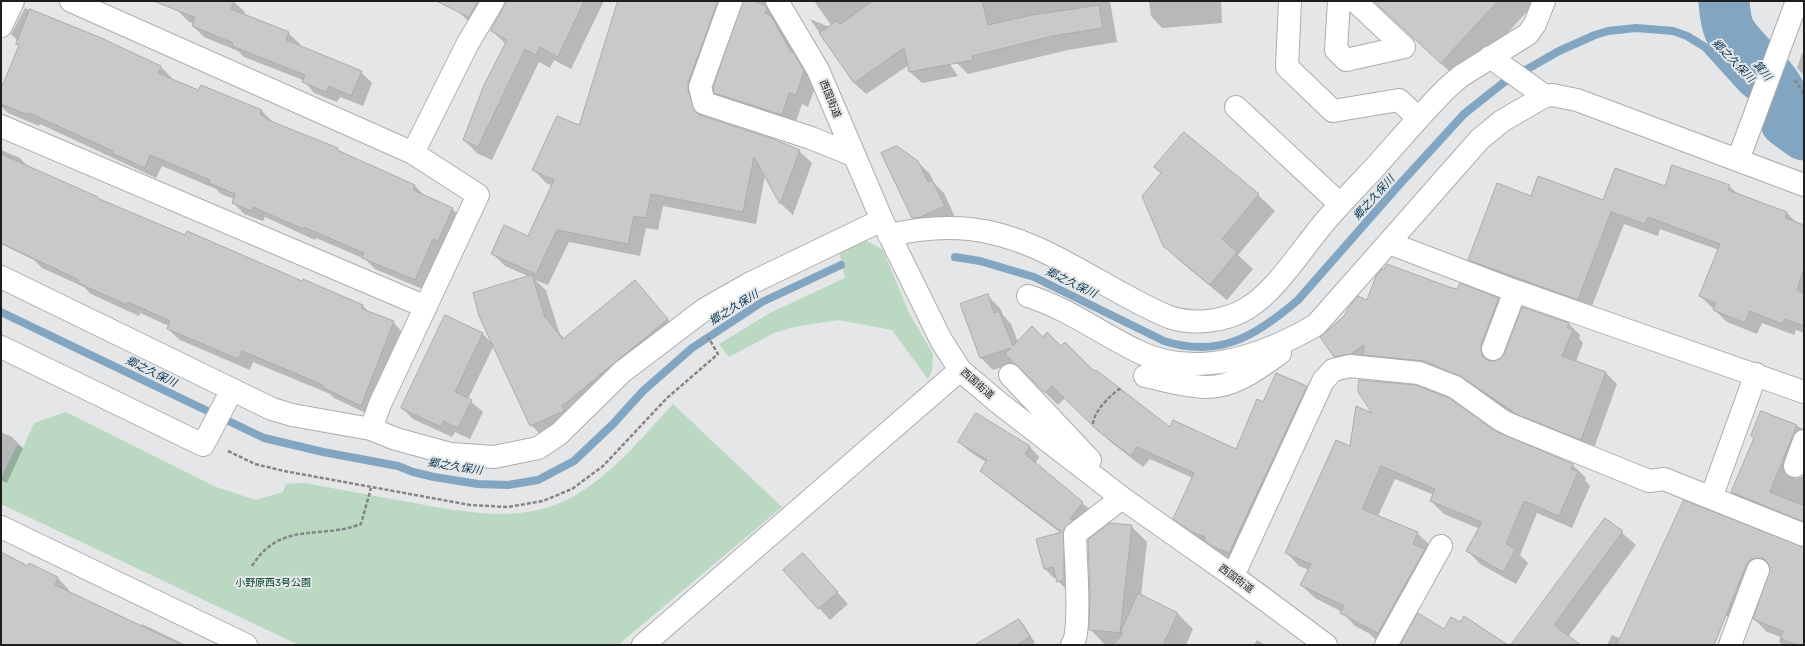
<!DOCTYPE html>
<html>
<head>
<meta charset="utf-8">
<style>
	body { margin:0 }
	#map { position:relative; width:1805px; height:646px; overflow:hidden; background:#e4e6e8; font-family:Rubik,sans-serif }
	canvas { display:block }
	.frame { position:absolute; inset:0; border:2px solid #1e1e1f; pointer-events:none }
</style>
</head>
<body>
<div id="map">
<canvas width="1805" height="646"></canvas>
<div class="frame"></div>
</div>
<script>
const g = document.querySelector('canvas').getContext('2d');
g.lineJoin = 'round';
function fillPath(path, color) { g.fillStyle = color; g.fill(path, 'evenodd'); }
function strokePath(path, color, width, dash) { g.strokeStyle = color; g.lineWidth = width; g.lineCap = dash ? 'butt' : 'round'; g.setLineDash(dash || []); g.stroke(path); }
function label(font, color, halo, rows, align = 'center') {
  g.font = font + ' Rubik,"Noto Sans JP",sans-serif'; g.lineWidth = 4; g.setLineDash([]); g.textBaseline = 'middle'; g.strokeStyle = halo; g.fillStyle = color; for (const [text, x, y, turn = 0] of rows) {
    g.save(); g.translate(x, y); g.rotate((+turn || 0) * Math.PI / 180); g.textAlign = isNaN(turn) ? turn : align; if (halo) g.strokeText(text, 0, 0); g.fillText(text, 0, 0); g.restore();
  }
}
const green = new Path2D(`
	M865,240L883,250L909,313L933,354L932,370L928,379L892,330L838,320L794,327L774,333L729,357L719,344L770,313L845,278L839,250Z
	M673,404L782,507L618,645H299L1,504V478L17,445L23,448L34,423L66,412L216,487L256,500L283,492L286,484L304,483C339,489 373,496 408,502C465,512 523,526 576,495C615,472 643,436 673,404Z`);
const shadow = new Path2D(`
	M182,1H233L245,12L244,15L288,33L300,44L299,46L361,72L372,83L363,106L340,97L337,102L314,93L303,80L244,57L238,51L204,37L193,26L194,24L189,22L178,11Z
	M459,1H604L571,69L554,60L550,68L539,62L492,160L478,154L464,140L506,44L492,31L506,2L500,4L471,24L457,10Z
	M619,1H741L700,103L704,117L799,151L812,163L793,215L781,204L765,175L756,224L663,206L658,230L646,228L640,256L569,242L548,285L535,280L546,290L559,332L564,339L634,281L681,334L545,439L531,425L494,345L468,399L483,412L470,439L455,432L452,437L413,419L402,408L446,316L483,334L494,345L530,277L505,266L492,253L529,237L553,186L546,183L534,170L580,126Z
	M744,1H765L777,13L816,85L808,107L802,104L794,127L728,105L715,93Z
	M814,1H906L958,76L922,83L910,72L909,65L866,94L854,83L810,19L834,29Z
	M940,1H1110L1117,42L1068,50L968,74L954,60Z
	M1149,1H1221L1222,23L1162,28L1151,16Z
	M1374,1H1540L1534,4L1462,83Z
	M25,8L98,38L161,67L172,78L171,80L199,92L201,86L262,111L274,123L337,149L342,153L415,186L426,197L452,209L464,220L427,291L375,269L365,259L316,238L315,240L265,217L263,221L244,214L233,202L234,199L221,194L216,189L162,166L156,178L40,124L39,126L8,113L1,106V91L20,46L17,44L18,41L11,34Z
	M1802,53H1804V76L1797,68Z
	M1184,133L1258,195L1275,211L1238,255L1253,269L1227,300L1181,262L1164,245L1162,173Z
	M1,150L20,158L28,167L97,198L100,201L363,306L370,313L393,322L404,334L372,416L334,398L330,394L253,362L250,370L180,340L168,329L169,326L140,313L139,316L91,294L84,287L42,268L34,260L1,244Z
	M918,162L930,174L934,183L944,193L955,217L924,229L913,217Z
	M1729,186L1739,195L1787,213L1797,223L1804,226V333L1796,330L1794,335L1762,323L1757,334L1727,322L1700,296L1719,250L1660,229L1658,236L1624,224L1590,311L1482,272L1470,260L1531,197L1603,202L1665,187Z
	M1451,289L1498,299L1510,310L1492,362L1502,359L1505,354L1523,308L1569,324L1580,335L1579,338L1583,343L1576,362L1606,373L1617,384L1593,451L1520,420L1472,386L1346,368L1335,356L1367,301Z
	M988,296L1000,308L1003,315L1011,324L1018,342L1043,338L1061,347L1170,429L1236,450L1264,403L1306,387L1319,399L1241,565L1225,558L1211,546L1186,531L1174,518L1193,478L1150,459L1143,467L1112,443L1065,398L1058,405L1015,363L993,370L981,358L961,305Z
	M1762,412L1804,429V455L1795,479L1804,476V528L1745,505L1732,492L1755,439Z
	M976,414L1030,447L1039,457L1035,464L1093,512L1068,591L1058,581L1057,578H1054L1044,568L1062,534L991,480L981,470L987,463L969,451L959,442Z
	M1375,415L1495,432L1572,464L1586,478L1585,480L1590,486L1572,528L1537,513L1520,555L1528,563L1516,584L1480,564L1467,550L1480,529L1444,514L1431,501L1434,495L1395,479L1378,516L1417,533L1431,546L1381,645L1370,634L1355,626L1342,612L1315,598L1301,585L1309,570L1299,566L1286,552L1351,447Z
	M1,432L12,437L23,448L7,483L1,480Z
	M1606,519L1636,545L1568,637L1579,645H1512Z
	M1131,526L1147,542L1141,596L1178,614L1193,629L1186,645H1105L1090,629Z
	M1804,548V645H1783L1779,642L1781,637L1767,632L1754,619L1771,570L1763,573L1742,622L1662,591L1649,578Z
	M1,553L28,567L29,565L58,578L69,590L68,593L141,627L142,624L186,645H1Z
	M803,554L848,604L830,620L819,608Z
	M1019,620L1024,625L1035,643L1032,645H1008Z
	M1612,635L1621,639L1712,645H1607Z
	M1257,640L1265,645H1254Z`);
const stream = new Path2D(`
	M955,257L980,261L1034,277L1164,341C1220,359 1257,335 1298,300L1399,185L1464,114L1503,83L1559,51L1595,35L1608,31L1636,28L1673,31L1687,36L1705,47L1744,90L1786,122
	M1,312L264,438L323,452L398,466L413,472L434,477L478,484L508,485L538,480L574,461L613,424L643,391L692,348L762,302L841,265`);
const river = new Path2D(`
	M1724,1C1725,13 1726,27 1733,36C1753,65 1789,83 1786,122L1804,135`);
const building = new Path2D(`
	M154,1H234L231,9L289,32L286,40L362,71L351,96L329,86L326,92L302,82L305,75L232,46L233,43L192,26L195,18Z
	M437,1H478L469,17Z
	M507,1H584L558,57L540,47L536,55L525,49L478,147L463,140L484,85L507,40L491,31Z
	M618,1H718L688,83V90L695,111L700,115L773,139L800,150L780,204L754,157L743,212L651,194L646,218L634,216L628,244L557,230L536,274L491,254L504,225L528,236L554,180L532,170L557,116L579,125Z
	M743,1H753L766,6L767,9L765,13L771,16L791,52H793L804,71L796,95L789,93L782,115L714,93L713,88Z
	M873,1H982L988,25L1032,15L1099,5L1103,28L1053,36L972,56L973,60L909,72L904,48L854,83L819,33L837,21L840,24Z
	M1374,1H1498L1441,63Z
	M30,9L99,37L161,66L158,73L198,90L201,85L262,110L260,114L268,120L338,148L337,150L415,185L413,190L453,208L438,241L433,239L415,280L362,258L364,253L304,227L303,229L253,207L252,211L232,203L235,194L209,183L210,180L150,155L145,168L112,153L113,151L29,113L28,115L1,104V89L19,45L16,44Z
	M1184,132L1259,194L1222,239L1237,252L1210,285L1163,246L1142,196L1161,173L1154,167Z
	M897,146L918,161L928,182L932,180L945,206L920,217L912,218L881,153Z
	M1,154L98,197L97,198L185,235L187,231L302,281L303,279L363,305L362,309L394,321L361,406L322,387L323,385L242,351L238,359L167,329L170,321L128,302L127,305L78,283L79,280L1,243Z
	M1672,165L1730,185L1728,190L1787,212L1785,218L1804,225V269L1797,290L1804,293V326L1784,319L1782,324L1750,311L1745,323L1713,310L1716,303L1699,296L1720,244L1648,217L1645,224L1611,212L1578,300L1468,260L1497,183L1531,196L1538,176L1603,200L1615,168L1665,186Z
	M1387,264L1452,288L1457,289L1460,283L1499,298L1481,345V351L1483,357L1489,361H1495L1501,358L1504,354L1522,307L1569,323L1567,328L1573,330L1562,356L1606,372L1581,440L1516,414L1462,377L1424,361L1363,355L1364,345L1351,354L1334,357L1320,337L1344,316L1349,307L1358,296L1367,300L1376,276L1382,269H1384Z
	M532,275L545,317L563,339L635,280L668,319L562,406L564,411L530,426L479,316L473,293Z
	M988,294L994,313L999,311L1013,346L1032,326L1043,337L1047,332L1061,346L1065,342L1094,371L1096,370L1170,427L1173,420L1236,449L1257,399L1263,402L1276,373L1307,386L1229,553L1212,546L1204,540L1205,537L1190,531L1173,519L1194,473L1137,447L1131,456L1098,431L1052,386L1045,393L1005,354L1011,348L980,358L960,304Z
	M445,315L483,333L455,392L472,400L458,428L443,421L441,427L401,408Z
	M1359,380L1416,385L1449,398L1495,431L1573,464L1571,469L1578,472L1559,516L1524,501L1506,544L1516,549L1503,572L1466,551L1482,522L1430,501L1435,489L1381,466L1362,509L1418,532L1413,544L1425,549L1378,633L1340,613L1344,606L1300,585L1311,564L1285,553L1336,440L1350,446L1356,406L1372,413L1358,392Z
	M1761,411L1797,425L1770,492L1804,506V522L1731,492L1754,438L1751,436Z
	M976,413L1030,446L1025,454L1083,502L1070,519H1074L1064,529V580L1057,582L1053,567L1044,569L1036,539L1062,532L980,471L987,460L958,442Z
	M1684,500L1804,547V645H1796L1780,638L1783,631L1753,619L1770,568L1767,562L1763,558H1756L1750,560L1746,566L1714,645H1617Z
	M1605,518L1623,531L1554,625L1581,645H1511Z
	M1110,523L1132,525L1120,633L1138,593L1178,613L1163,645H1113L1123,633L1089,630L1090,593L1088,540Z
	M1,552L28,566L29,563L58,577L55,585L182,645H1Z
	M803,553L838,592L818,609L783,570Z
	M1418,613L1444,629L1451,617L1460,622L1464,616L1508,645H1403L1401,644Z
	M1019,619L1030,637L1017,645H975Z`);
const path = new Path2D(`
	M1795,80L1804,94
	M1093,424C1094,410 1111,395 1122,387
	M228,451L255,464L284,471L470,505L508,507L543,501L572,489L603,466L667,398L718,354L708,337
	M252,566C281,520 319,540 361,524L371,488`);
const minor = new Path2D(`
	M71,1L413,153L478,195L380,404L371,429
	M731,1L700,87L704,103L811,138L853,155
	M777,1L818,70L882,220L941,340L960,370L999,403L1122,498L1233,576L1326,645
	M1290,1L1287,67L1333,111L1399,100L1418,118
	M1339,1L1336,50L1346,60L1404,47L1355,1
	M1,26L13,1
	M1490,57L1545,96
	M1236,107L1340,204
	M1,126L426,307
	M413,153L468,43L493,1
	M1738,160L1797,1
	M889,235C916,229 942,226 970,229C1044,237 1103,290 1169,317C1193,325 1224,322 1246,309C1272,294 1296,258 1315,234C1334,209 1357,187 1378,164C1401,138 1423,112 1447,88L1461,76L1528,34L1535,24L1544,1
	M1389,243L1515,291L1804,392
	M1,277L272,409L292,415L371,429L396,439L451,454L494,457L538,448L559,434L622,372L705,309L749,284L882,220
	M1028,296C1067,308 1100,333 1137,351C1195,380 1263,356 1316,325L1480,139L1502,121L1545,96L1552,95L1577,100L1804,185
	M1,347L203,445L232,390
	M1493,349L1515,291
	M1010,375L1090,460
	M1145,376C1164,380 1185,386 1205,387C1233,388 1258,369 1280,353
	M1795,466L1804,441
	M1711,498L1756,374
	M1,527L246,645
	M1233,576L1323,381L1333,370L1350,366L1419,373L1455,387L1501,420L1511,425L1649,481L1664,479L1804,535
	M643,645L960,370
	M1072,645C1082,636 1075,552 1075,534L1122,498
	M1386,645L1441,546
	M1730,645L1758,570`);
const streetNames = [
	["西国街道",830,99,68],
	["西国街道",977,384,41],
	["西国街道",1236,579,36]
];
const parkNames = [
	["小野原西3号公園",273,583]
];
const waterNames = [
	["郷之久保川",1733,61,46],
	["箕川",1762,71,49],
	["郷之久保川",1374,198,-48],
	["郷之久保川",1071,283,26],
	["郷之久保川",734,308,-32],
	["郷之久保川",151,372,26],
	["郷之久保川",455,467,9]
];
fillPath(green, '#bad8c2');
fillPath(shadow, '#0003');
strokePath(stream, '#82a5c1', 8);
strokePath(river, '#82a5c1', 51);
fillPath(building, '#cbc9c7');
strokePath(building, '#aeabaa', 1);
strokePath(minor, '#acadaf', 24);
strokePath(path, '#848587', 2.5, [4, 2]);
strokePath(minor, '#fff', 22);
label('10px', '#1e1e1f', '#e4e6e8', streetNames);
label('10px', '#024522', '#e4e6e8', parkNames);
label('italic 11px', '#053450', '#e4e6e8', waterNames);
</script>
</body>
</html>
